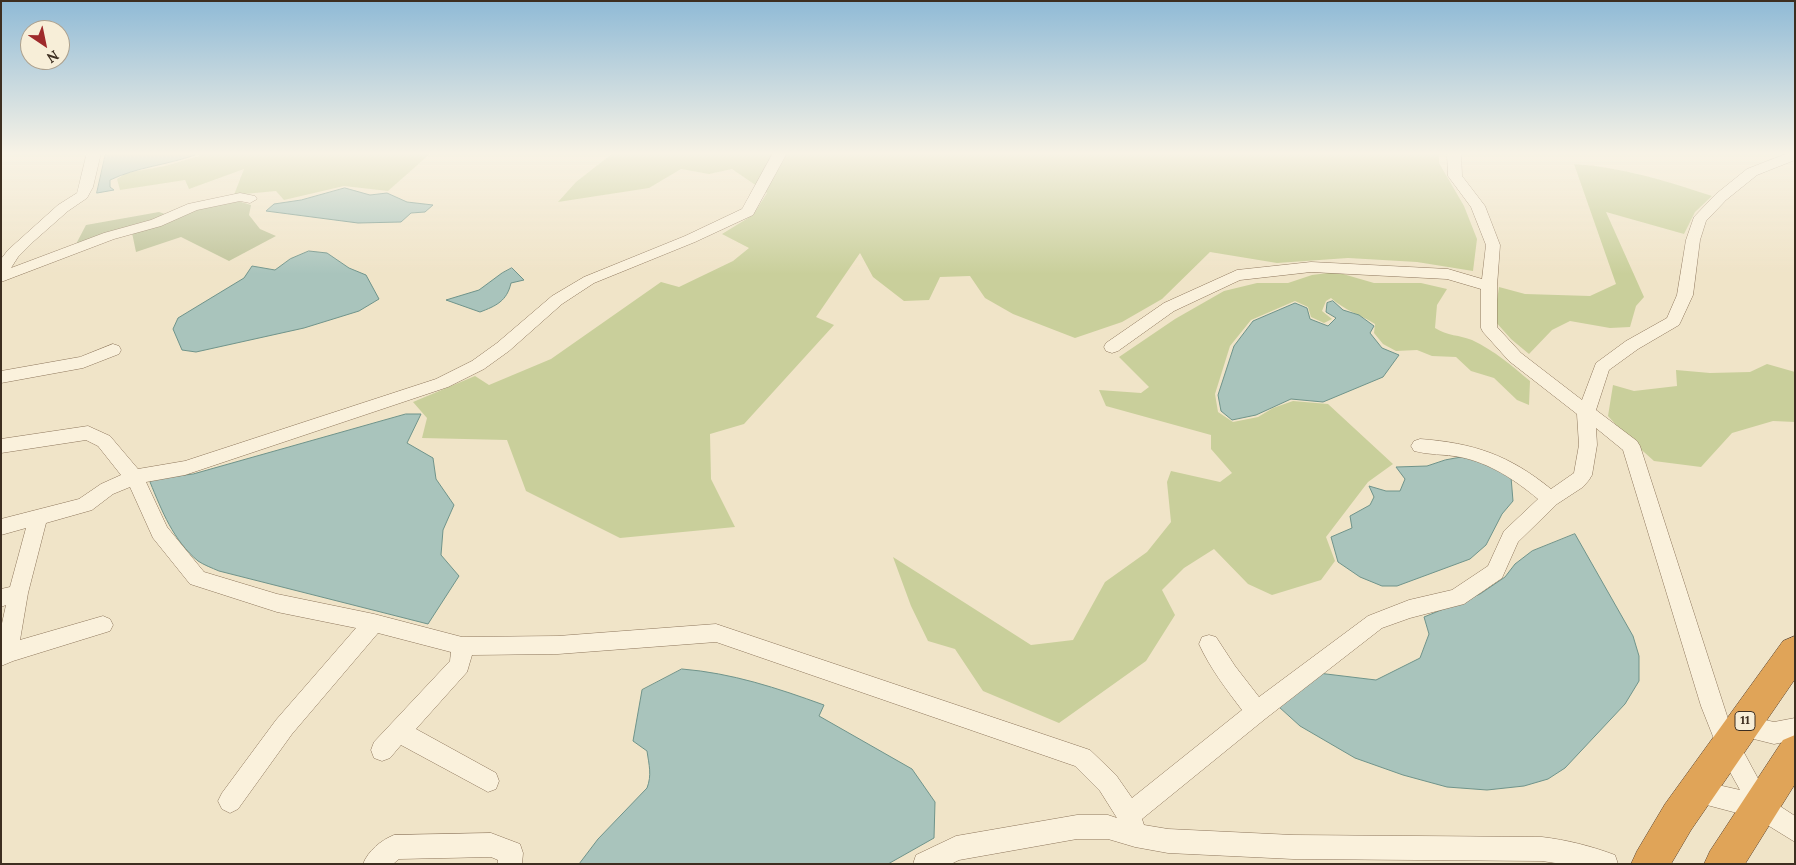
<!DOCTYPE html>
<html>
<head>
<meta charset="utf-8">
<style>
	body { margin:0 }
	#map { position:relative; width:1796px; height:865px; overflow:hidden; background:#f0e4c8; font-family:Lora,serif }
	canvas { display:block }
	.frame { position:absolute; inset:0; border:2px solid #3d2e20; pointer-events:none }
	.north { position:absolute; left:20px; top:20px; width:50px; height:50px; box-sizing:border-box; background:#f7eed8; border:1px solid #ada18e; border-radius:50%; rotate:146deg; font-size:14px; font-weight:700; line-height:20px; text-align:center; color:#3d2e20 }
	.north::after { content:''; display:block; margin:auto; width:18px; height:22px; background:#9e2a2b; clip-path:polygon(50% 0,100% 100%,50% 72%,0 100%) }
</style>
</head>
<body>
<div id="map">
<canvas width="1796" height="865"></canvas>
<div class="frame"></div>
<div class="north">N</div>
</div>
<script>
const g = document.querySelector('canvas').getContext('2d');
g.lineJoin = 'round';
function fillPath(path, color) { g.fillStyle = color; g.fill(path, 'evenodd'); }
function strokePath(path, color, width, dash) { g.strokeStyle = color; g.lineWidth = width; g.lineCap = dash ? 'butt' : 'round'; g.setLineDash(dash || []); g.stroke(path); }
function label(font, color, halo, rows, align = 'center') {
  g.font = font + ' Lora,serif'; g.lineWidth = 4; g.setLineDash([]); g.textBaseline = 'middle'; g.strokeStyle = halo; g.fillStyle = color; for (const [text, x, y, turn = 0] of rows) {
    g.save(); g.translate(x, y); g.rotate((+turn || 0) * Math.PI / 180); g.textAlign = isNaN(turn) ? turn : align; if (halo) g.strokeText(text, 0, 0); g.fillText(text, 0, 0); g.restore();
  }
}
const green = new Path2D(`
	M198,153H431L388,191L344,186L284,200L276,191L234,195L244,169L189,189L185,180L120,190L117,179L126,173L165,166L199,156Z
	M613,153H1439V163L1464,206L1477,239L1473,271L1417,262L1348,258L1277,263L1210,252L1162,299L1122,322L1075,338L1013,314L985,298L970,276L940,277L929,300L904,301L873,277L860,253L816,317L834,325L744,424L710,434L711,479L735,527L620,538L526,491L507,440L422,438L427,418L413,402L475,376L489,385L551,359L661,282L679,287L733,261L749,248L722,234L753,215L767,193L732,169L709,174L681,169L649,188L558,202L576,182Z
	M1574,164C1622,167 1666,181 1712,196L1695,212L1684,234L1606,212L1644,297L1636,306L1630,327L1610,328L1570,321L1552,330L1529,354L1511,339L1494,320L1499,287L1525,294L1590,296L1616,284Z
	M1336,272L1374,283H1421L1447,289L1437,305L1435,328C1447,336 1460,335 1472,340C1495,351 1512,366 1530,381L1529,405L1517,400L1494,378L1471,371L1456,357L1432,356L1417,350L1396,351L1383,344L1374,333L1375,324C1361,315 1344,310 1331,298L1326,301L1322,311L1332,319L1324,323L1311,317L1308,307L1295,301L1251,320L1230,346L1215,394L1218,412L1233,422L1258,417L1273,408L1293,401L1328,404L1393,464L1368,482L1326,537L1335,561L1321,580L1272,595L1248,584L1214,549L1184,568L1162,590L1175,615L1146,661L1059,723L983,691L955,649L928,641L911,606L893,557L1031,645L1073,640L1105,582L1147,552L1171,522L1167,482L1171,471L1220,482L1232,473L1211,449V435L1106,406L1099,390L1141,393L1149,387L1119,357L1175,319L1224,291L1257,283H1288L1312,275Z
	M1767,364L1795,372V422L1773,421L1732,433L1701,467L1654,461L1626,436L1608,416L1613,385L1634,391L1677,386L1676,370L1710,373L1750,372Z`);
const cemetery = new Path2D(`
	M238,201L251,205L249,215L260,229L276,236L229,261L181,237L136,252L131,228L75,246L86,225L159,212L174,217L213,204Z`);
const water = new Path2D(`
	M106,153H193L195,155C167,165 137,167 110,180V187L114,190L97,193Z
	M345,188L370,195L387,193L407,202L433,205L425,212L411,213L401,222L358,223L266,211L274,204L301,200Z
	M309,251L327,253L349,268L366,275L379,299L359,311L304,328L196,352L182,350L173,329L178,318L244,278L252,266L275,270L290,259Z
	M512,268L524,280L511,283C507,301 496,306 480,312L446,300L479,290L502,273Z
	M1333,301L1343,310L1359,315L1374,326L1370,333L1382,348L1399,355L1383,377L1323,402L1291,399L1256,415L1232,420L1221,411L1218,395L1234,346L1253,321L1295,303L1307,308L1310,319L1328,326L1336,318L1326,312L1327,303Z
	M406,414H421L407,443L433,458L436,479L454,505L443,530L441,555L459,576L428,624L219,571C212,568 204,565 198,561C173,540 162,511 150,482L153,479L193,474Z
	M1462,457L1480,461L1511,477L1513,501L1502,514L1486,545L1470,559L1397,586H1382L1360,577L1338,562L1331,537L1352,528L1350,516L1370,505L1374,497L1369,486L1386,491H1400L1405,479L1396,467L1427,466L1445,460Z
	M1575,534L1633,636L1639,656V681L1625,704L1565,768L1548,779L1524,786L1487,790L1447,787L1403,775L1355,758L1300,726L1279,707L1318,673L1376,680L1420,658L1429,634L1424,617L1480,594L1505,577L1515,564L1532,551Z
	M682,669C732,673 777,688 824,705L819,716L912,769L935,802L934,838L888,864H579L598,839L647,788C652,775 649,765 647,751L633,741L642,690Z`);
const street = new Path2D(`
	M87,153H101L93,187L87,198L68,211L34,241L18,257L11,268L104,233L151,220L188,204L240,193L255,196L257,199L250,203L240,201L197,210L161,226L114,239L1,282V259L8,250L58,205L77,193Z
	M773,153H787L753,215L695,242L594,283L562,304L509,351L484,369L448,387L185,475L146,482L167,527L204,572L277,594L374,614L462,637L558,636L716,624L1090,750L1116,775L1132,798L1242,710C1226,689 1210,668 1199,644L1202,637L1209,635L1216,637L1235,666L1259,697L1368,616L1409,600L1452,590L1488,566L1504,531L1538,499C1515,480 1490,463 1460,457C1445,454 1428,455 1414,451L1411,446L1414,441L1420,439C1474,443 1509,455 1551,489L1574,473L1579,445L1577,414L1509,361L1483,332L1481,328V289L1447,279L1311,272L1240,280L1174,311L1118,351L1112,353L1106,351L1104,347L1106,343L1164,303L1237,270L1311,262L1448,269L1482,279L1486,245L1471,207L1448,176L1447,153H1461L1462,176L1485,206L1500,245L1497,286V327L1521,353L1582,400L1596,363L1626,341L1667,318L1677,295L1686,240L1694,217L1716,194L1747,169L1788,153H1795V160L1757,175L1726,200L1706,221L1700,240L1693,295L1681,321L1679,325L1638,349L1609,370L1596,410L1637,441L1640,446L1729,722L1731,718L1739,714L1774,722L1795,718V740L1774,744L1734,734L1769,799L1795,816V842L1756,818L1688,800L1684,792L1688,784L1696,780L1740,790L1720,754L1701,706L1623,450L1596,428L1597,445L1592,475L1589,480L1583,487L1557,504L1518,542L1502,578L1464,604L1410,618L1382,628L1265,719L1142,819L1144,825L1168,829L1293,835L1542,837C1567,840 1591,846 1615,855L1618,864H1562L1542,861L1293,859L1168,853L1135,847L1108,839H1077L959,860L951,864H913L916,855L956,836L1077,815H1108L1117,818L1100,791L1075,766L716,642L558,654L472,655L467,672L416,729L496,773L499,781L496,789L488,792L401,745L390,758L382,761L374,758L371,750L374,742L450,661L451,652L378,633L292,734L238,809L230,813L222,809L218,801L222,793L276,720L356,628L277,612L190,584L153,538L130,487L113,494L92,510L46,523L28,593L20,640L103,616L110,619L113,625L110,631L13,661L1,666V628L6,605L1,607V589L10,587L26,528L1,535V519L79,499L101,484L121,475L98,446L86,440L1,453V439L88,426L110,436L138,469L185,461L436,379L472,361L497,343L552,296L584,277L685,236L742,209Z
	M113,344L119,346L121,350L119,354L83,368L1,383V371L80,357Z
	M491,833L520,844L523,853L522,864H498V860L491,857L399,859L393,864H363C368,851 381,840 394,835Z`);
const highway = new Path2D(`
	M1795,636V679L1691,830L1671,864H1631L1637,851L1665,804L1783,641Z
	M1795,735V784L1745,864H1704L1710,851L1783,740Z`);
const shields = [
	[1745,721,20]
];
const shieldNames = [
	["11",1745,721]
];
fillPath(green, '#c9cf9b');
fillPath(cemetery, '#bfc49a');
fillPath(water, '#a9c4bc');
strokePath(water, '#6f938a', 1);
strokePath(street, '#8d765c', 1);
strokePath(highway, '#5b4430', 1);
fillPath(street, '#faf1dc');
fillPath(highway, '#e0a458');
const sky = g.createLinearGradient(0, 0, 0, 274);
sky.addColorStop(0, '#8fbad6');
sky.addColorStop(0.56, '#f8f3e6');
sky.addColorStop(1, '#f8f3e600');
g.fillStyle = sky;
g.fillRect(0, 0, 1796, 274);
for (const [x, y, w] of shields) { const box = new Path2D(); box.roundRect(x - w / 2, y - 9.5, w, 19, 4); g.fillStyle = '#f7eed8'; g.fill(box); strokePath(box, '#3d2e20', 1); }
label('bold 12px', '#3d2e20', null, shieldNames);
</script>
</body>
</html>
